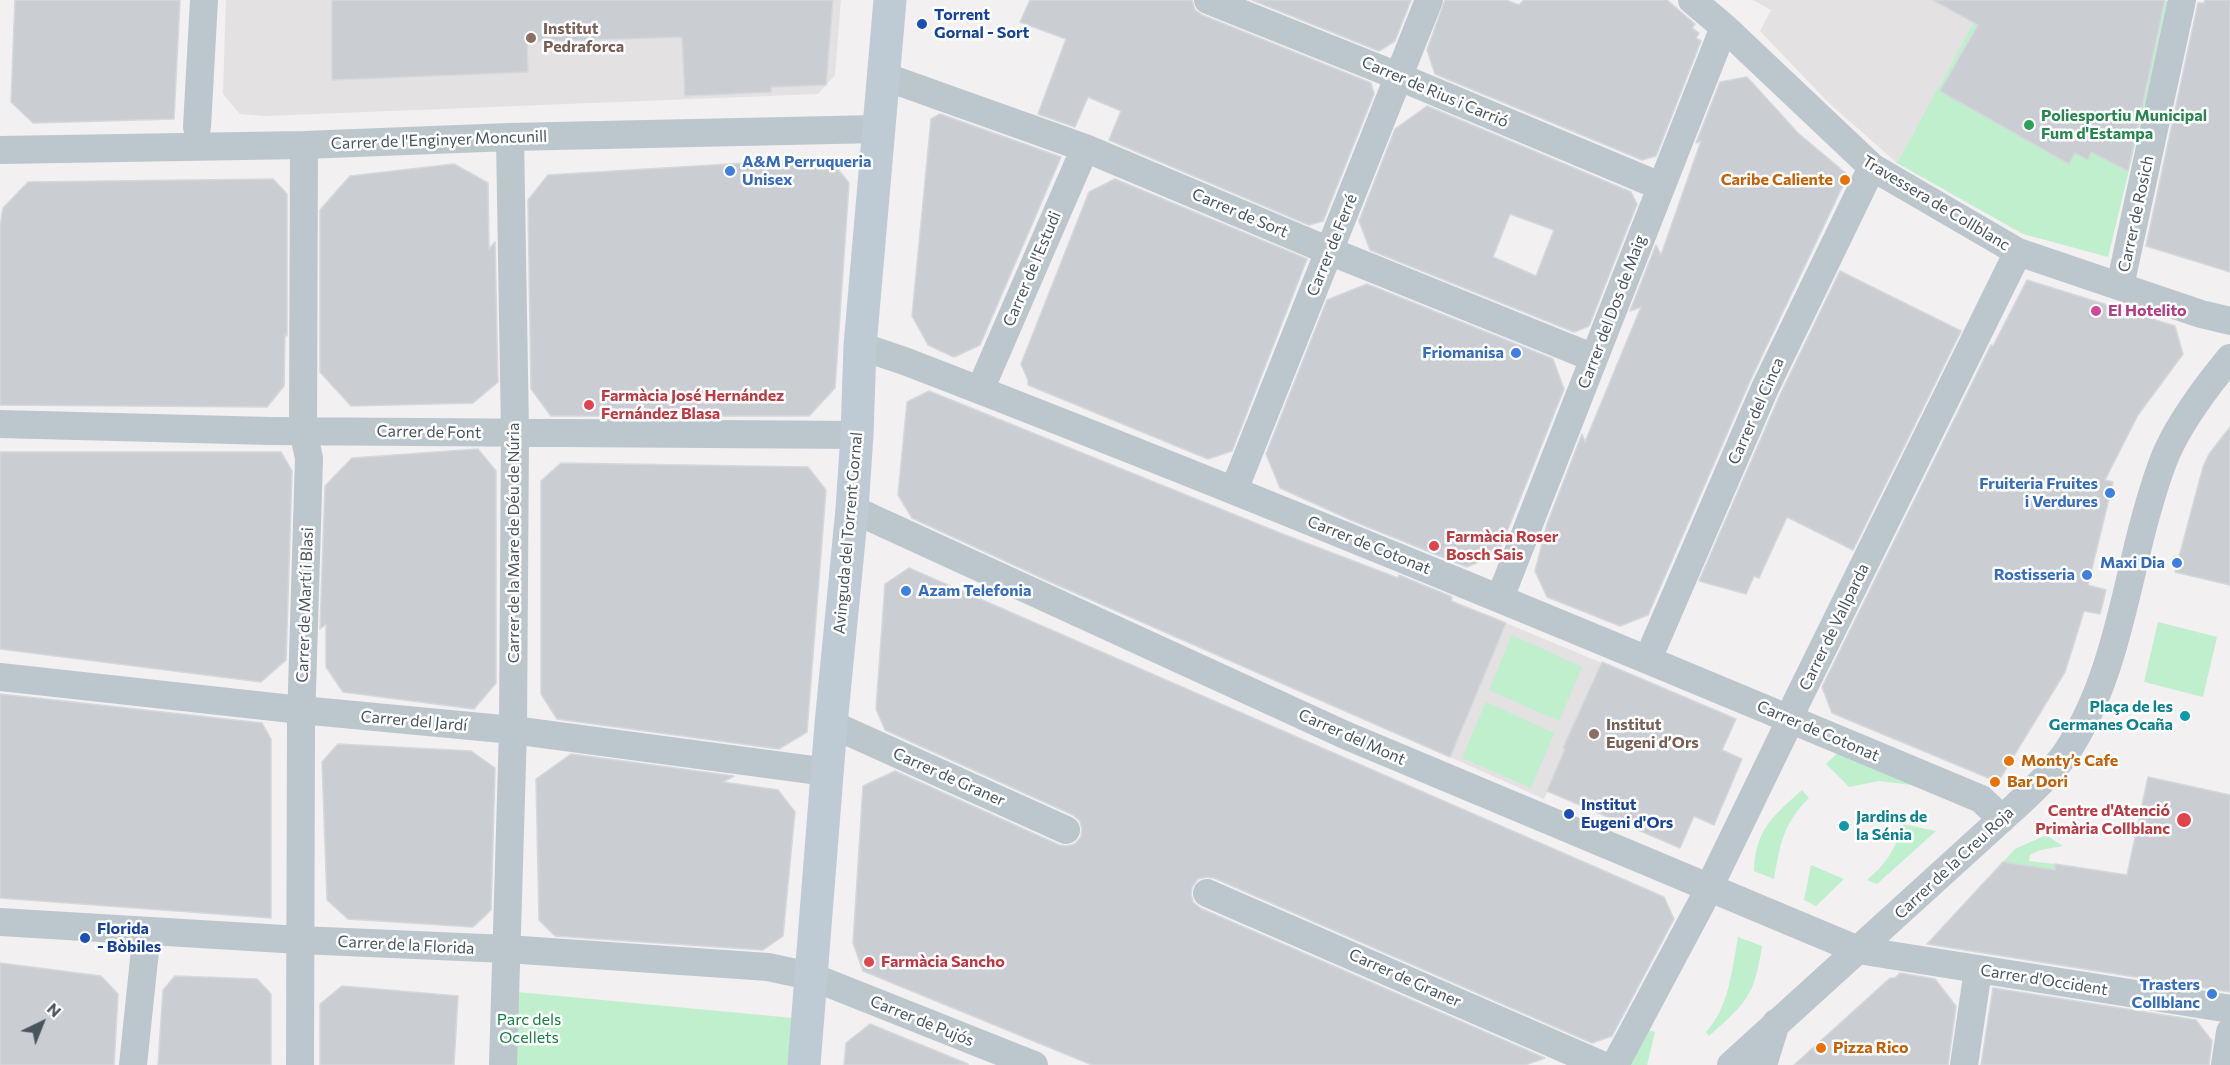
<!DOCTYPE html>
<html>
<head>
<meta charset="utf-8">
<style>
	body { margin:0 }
	#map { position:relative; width:2230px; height:1065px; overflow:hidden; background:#f2f0f0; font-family:Commissioner,sans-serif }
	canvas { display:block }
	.north { position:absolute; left:12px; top:993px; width:60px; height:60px; -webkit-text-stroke:4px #fff; paint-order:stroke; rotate:43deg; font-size:16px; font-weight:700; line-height:24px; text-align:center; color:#48555e }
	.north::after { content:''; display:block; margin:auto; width:21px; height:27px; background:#48555e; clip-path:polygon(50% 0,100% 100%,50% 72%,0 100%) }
</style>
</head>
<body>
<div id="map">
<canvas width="2230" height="1065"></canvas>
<div class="north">N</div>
</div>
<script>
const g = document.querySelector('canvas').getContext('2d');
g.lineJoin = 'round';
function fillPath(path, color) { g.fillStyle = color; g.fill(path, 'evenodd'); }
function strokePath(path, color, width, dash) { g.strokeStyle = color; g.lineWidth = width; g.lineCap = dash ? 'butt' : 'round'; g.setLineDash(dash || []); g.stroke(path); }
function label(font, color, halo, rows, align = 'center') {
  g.font = font + ' Commissioner,sans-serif'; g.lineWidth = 5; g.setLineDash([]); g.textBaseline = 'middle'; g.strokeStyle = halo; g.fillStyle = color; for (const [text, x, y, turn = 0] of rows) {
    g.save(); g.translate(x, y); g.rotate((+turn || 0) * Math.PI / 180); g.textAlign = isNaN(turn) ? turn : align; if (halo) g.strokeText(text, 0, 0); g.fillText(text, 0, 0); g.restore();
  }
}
const education = new Path2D(`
	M226,0H841L835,75L818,94L265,116L240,114L223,94Z
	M1753,0H1936V2L1973,23L1897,163L1828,102L1760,31L1771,10Z
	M1506,623L1736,719L1722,750L1742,759L1714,825L1694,816L1680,848L1548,791L1544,799L1450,757Z`);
const green = new Path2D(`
	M1936,0L2170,1L2108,257L2023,234L1897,163L1973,23L1935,1Z
	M2158,622L2217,637L2203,697L2144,682Z
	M1512,635L1582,667L1559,721L1489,690Z
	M1486,702L1554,733L1531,788L1462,758Z
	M1844,747L1919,786L1879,781L1849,787L1826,764Z
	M1802,790L1809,798C1783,823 1780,845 1774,879L1754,871C1755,830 1773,816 1802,790Z
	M1902,824L1936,831L1877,884L1867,880C1886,864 1897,848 1902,824Z
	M2046,835L2063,846L2040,850L2030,855L2029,861L2055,864V870L2003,862L2015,849Z
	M1811,865L1844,879L1816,906L1804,900Z
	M1738,937L1762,946C1754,997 1747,1002 1709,1036L1706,1032C1729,1007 1732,970 1738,937Z
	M496,990L793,1018L788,1065H490Z
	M1644,1029L1655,1032L1647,1065H1626Z`);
const building = new Path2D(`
	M15,0H180L174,119L33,123L11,102Z
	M332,0H833L826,85L771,87V92L685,96L682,37L527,42L528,72L332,80Z
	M1030,0H1192L1195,10L1202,15L1371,83L1374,94L1323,221L1309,225L1109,140L1121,111L1088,97L1075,127L1038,114L1066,39L1020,22Z
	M1252,0H1411L1395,41L1379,51Z
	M1445,0H1506L1519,5L1524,0H1667L1695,24L1692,28L1699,33L1696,38L1701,41L1656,156L1642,160L1435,74L1427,50Z
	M1933,0H2165L2128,171L2091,152L2088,160L2075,153L2069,164L1940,91L1978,25Z
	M2205,0H2230V272L2146,246L2198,3H2204Z
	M1747,77L1798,133L1848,175L1750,381L1648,615L1620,626L1547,597L1535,571L1547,524L1582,434L1585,442L1641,307L1630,311L1656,245L1661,255L1701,141L1696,143L1720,82Z
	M1427,106L1631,192L1637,204L1589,326L1574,332L1370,250L1359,221L1395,129ZM1510,214L1554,230L1536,276L1493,257Z
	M940,114L1061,157L980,345L954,357L928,345L912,316L931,119Z
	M829,158L849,183L835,388L809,416H551L531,389L528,200L548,175Z
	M454,164L488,183L489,249L495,242L498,382L473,403L351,406L320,372V210L350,176Z
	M273,179L287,194V336L285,334L284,386L267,407L0,405V227L3,208L28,182Z
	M1115,179L1307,259L1232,451L1208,459L1028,385V380L1021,364L1089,192Z
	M1840,271L1961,331L1853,550L1787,517L1759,578L1754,576L1746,594L1699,581L1780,395Z
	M2027,280L2175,326L2183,354L2138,415L2105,480L2113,482L2088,585L2106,590L2100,614L2084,611L2065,672L1998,782L1832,713L1822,687L1991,345L1993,346Z
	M1367,284L1553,359L1564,389L1498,554L1467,567L1353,521L1280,488L1266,454L1327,300Z
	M929,391L1280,533L1398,578L1399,575L1452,597L1451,601L1506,623L1450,757L1055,584L912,518L898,495L907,402Z
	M2230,427V585L2175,572L2203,467L2209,454Z
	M478,449L496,471V683L474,709L343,692L326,667V624L320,629L325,486L352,458Z
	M0,452H281L292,471L286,660L261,682L0,649Z
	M561,463L808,467L826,490L807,732L779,749L557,719L541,694V481Z
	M909,568L1664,897L1674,919L1612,1036L1592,1043L1214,878L1206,877L1198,879L1192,887L1191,894L1193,902L1200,908L1545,1058L1525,1065H1092L863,971L853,943L863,786L895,771L1059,845L1067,846L1075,844L1081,837L1082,829L1080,821L1073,815L885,730L876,709L885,584Z
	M1602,662L1736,719L1722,750L1742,759L1714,825L1694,816L1680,848L1547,791L1565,749L1563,748Z
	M0,694L262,723L271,739V918L0,898Z
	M338,744L471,751L495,768L491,910L473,927L348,919L327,900L322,762Z
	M571,754L734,776L723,782L778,790L795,812L783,936L763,950L555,936L539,920L536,779Z
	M2148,777L2230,795V992L1927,944L2003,862L2055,870V864L2127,875Z
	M0,963L101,976L118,994L114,1065H0Z
	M1900,973L1935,979L1956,1006L1948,1065H1794L1890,978H1895Z
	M175,976L257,979L271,994V1065H158L163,990Z
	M342,986L458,996L454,1065H320V1004Z
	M1993,988L2196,1020L2212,1041L2209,1065H1981Z
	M870,1024L968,1064V1065H844L846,1043Z`);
const street = new Path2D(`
	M1208,0L1390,73L1660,186
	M1692,0L1724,27L1872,167L2018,252L2201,314L2230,321
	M883,76L1085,148L1322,248L1594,358
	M197,127L204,0
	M0,150L304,145L510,137L878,129
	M2120,286L2182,0
	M860,346L907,362C1268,501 1625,650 1981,799L2002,819
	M980,390L1085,148
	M0,424L270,431L857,435
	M1234,490L1429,0
	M852,509L1345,735L1858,950L2230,1009
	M1500,598L1724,27
	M1648,659L1765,388L1872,167
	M0,677L301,710L513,730L827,772
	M831,724L1066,830
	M1207,893L1602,1065
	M0,922L300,940L507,949L768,967L810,976L1034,1065
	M133,1065L147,931
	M300,1065L301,723L309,458L303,431L304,145
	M503,1065L513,730L515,433L510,137
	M1615,1065L1701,904L1786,729L1796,703L2018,252
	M1731,1065L2016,806C2034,789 2052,773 2066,753C2110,688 2123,605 2142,530C2149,504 2156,477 2167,452C2182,419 2206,387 2230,358
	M1763,1065L1776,1023
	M1964,1065L1978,970
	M2225,1065L2230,1032`);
const secondary = new Path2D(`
	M804,1065L831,724L852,509L857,435L860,346L890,0`);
const markers = [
	[922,24,6,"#1a4fb4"],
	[531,38,6,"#8d6e63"],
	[2029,125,6,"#2e9e5b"],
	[730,171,6,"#3f7fe0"],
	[1845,180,6,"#e8710a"],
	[2096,311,6,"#d1479c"],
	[1516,353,6,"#3f7fe0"],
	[589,405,6,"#e0444e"],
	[2110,493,6,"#3f7fe0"],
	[1434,546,6,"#e0444e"],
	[2177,563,6,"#3f7fe0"],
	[2087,575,6,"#3f7fe0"],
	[906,591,6,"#3f7fe0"],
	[2185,716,6,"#0f9aa8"],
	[1594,734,6,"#8d6e63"],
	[2009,761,6,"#e8710a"],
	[1995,782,6,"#e8710a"],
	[1569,814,6,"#1a4fb4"],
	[2184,820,8,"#e0444e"],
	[1844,826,6,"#0f9aa8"],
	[85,938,6,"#1a4fb4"],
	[869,962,6,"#e0444e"],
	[2212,994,6,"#3f7fe0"],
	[1821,1048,6,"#e8710a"]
];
const transitNames = [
	["Torrent",934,15],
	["Gornal - Sort",934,33],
	["Institut",1581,805],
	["Eugeni d'Ors",1581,823],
	["Florida",97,929],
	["- Bòbiles",97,947]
];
const educationNames = [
	["Institut",543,29],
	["Pedraforca",543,47],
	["Institut",1606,725],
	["Eugeni d’Ors",1606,743]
];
const streetNames = [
	["Carrer de Rius i Carrió",1435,92,23],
	["Carrer de l'Enginyer Moncunill",439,140,-2],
	["Travessera de Collblanc",1936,203,31],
	["Carrer de Sort",1240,213,23],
	["Carrer de Rosich",2136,214,-78],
	["Carrer de Ferré",1332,245,-68],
	["Carrer de l'Estudi",1032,269,-67],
	["Carrer del Dos de Maig",1612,312,-69],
	["Carrer del Cinca",1756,411,-66],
	["Carrer de Font",429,432,1],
	["Avinguda del Torrent Gornal",848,533,-85],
	["Carrer de la Mare de Déu de Núria",514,543,-90],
	["Carrer de Cotonat",1369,545,22],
	["Carrer de Martí i Blasi",305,605,-88],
	["Carrer de Vallparda",1834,627,-64],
	["Carrer del Jardí",414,721,5],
	["Carrer de Cotonat",1818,731,23],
	["Carrer del Mont",1352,737,24],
	["Carrer de Graner",949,777,24],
	["Carrer de la Creu Roja",1954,863,-43],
	["Carrer de la Florida",406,945,3],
	["Carrer de Graner",1405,978,24],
	["Carrer d'Occident",2044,980,9],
	["Carrer de Pujós",922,1021,22]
];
const leisureNames = [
	["Poliesportiu Municipal",2041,116],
	["Fum d'Estampa",2041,134]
];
const shopNames = [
	["A&M Perruqueria",742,162,"left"],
	["Unisex",742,180,"left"],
	["Friomanisa",1504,353],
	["Fruiteria Fruites",2098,484],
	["i Verdures",2098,502],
	["Maxi Dia",2165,563],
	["Rostisseria",2075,575],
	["Azam Telefonia",918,591,"left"],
	["Trasters",2200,985],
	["Collblanc",2200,1003]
];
const foodNames = [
	["Caribe Caliente",1833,180,"right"],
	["Monty’s Cafe",2021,761],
	["Bar Dori",2007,782],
	["Pizza Rico",1833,1048]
];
const hotelNames = [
	["El Hotelito",2108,311]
];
const healthNames = [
	["Farmàcia José Hernández",601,396],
	["Fernández Blasa",601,414],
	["Farmàcia Roser",1446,537],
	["Bosch Sais",1446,555],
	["Centre d'Atenció",2170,811,"right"],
	["Primària Collblanc",2170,829,"right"],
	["Farmàcia Sancho",881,962]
];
const cultureNames = [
	["Plaça de les",2173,707],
	["Germanes Ocaña",2173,725],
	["Jardins de",1856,817,"left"],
	["la Sénia",1856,835,"left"]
];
const parkNames = [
	["Parc dels",529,1020],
	["Ocellets",529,1038]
];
fillPath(education, '#e3e1e2');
fillPath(green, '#bfefcd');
fillPath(building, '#caced3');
strokePath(building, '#d4d7db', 1.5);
strokePath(street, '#bcc6cd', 28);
strokePath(secondary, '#becad4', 33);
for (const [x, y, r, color] of markers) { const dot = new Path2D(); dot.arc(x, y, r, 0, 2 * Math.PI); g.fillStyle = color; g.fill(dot); strokePath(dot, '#fff', 2); }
label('bold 16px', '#164399', '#fff', transitNames, 'left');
label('bold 16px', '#785e54', '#fff', educationNames, 'left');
label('16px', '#48555e', '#fff', streetNames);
label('bold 16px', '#27864d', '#fff', leisureNames, 'left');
label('bold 16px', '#366cbe', '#fff', shopNames, 'right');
label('bold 16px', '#c56008', '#fff', foodNames, 'left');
label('bold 16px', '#b23c85', '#fff', hotelNames, 'left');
label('bold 16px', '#be3a42', '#fff', healthNames, 'left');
label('bold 16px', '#0d838f', '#fff', cultureNames, 'right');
label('16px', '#188042', '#fff', parkNames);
</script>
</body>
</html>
